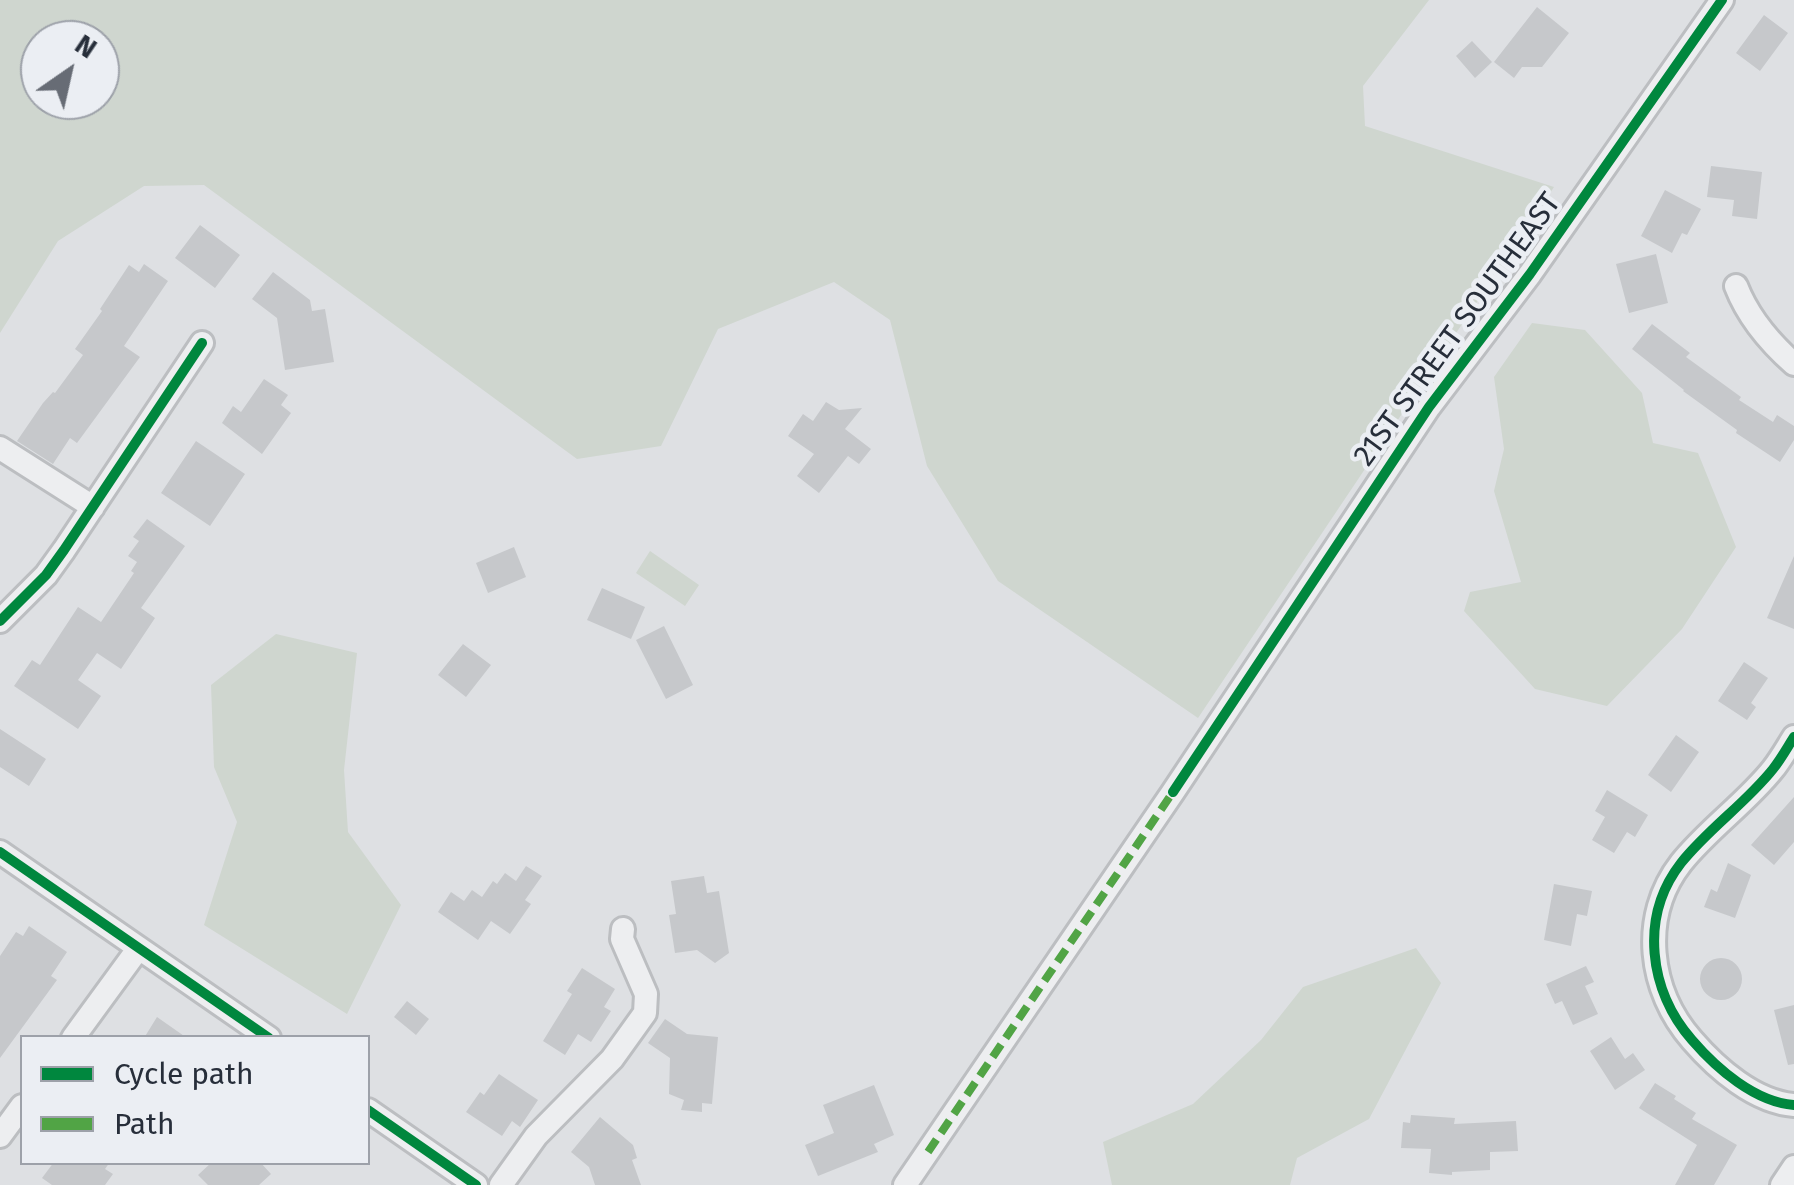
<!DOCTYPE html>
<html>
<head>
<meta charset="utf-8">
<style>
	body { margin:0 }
	#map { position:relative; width:1794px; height:1185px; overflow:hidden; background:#dee0e3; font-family:"Fira Sans",sans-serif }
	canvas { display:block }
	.legend { position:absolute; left:20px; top:1035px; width:350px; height:130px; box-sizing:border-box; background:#ebeef3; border:2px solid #9da1a9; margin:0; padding:12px 18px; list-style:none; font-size:30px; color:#272e3a }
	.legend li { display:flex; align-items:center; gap:20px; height:50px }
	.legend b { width:50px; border:2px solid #9da1a9 }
	.north { position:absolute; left:20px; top:20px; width:100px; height:100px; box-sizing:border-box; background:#ebeef3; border:2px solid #9da1a9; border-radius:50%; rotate:34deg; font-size:28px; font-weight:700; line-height:40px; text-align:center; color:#272e3a }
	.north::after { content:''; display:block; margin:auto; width:35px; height:45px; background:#676c75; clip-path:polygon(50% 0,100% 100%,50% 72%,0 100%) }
</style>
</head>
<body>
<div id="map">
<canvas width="1794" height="1185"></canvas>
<ul class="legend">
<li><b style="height:12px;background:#00873e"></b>Cycle path</li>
<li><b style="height:12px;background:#51a445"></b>Path</li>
</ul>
<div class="north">N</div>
</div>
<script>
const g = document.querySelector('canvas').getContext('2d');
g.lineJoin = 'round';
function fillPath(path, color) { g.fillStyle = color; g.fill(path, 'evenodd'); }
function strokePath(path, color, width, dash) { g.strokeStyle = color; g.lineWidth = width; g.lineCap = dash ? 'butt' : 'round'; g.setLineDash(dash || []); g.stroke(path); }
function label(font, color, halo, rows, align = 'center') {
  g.font = font + ' "Fira Sans",sans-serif'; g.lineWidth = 9; g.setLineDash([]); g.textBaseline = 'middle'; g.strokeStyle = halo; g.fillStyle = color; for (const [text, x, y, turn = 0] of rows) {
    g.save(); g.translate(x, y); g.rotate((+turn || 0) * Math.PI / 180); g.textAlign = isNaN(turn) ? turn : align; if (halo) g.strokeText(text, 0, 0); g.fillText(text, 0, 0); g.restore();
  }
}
const green = new Path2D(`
	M0,0H1429L1363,86L1365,126L1554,187L1198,718L998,581L927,466L890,320L834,282L718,329L661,446L577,459L204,185L144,186L58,241L0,333ZM100,40V100H40V40Z
	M1532,323L1585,330L1642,393L1653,443L1698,453L1736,547L1682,629L1607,706L1535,689L1464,611L1470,592L1521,582L1494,491L1504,449L1494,377Z
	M650,551L699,585L685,606L636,573Z
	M276,634L357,653L344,770L348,832L401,905L347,1014L204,925L237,822L214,767L211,685Z
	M1416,948L1441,983L1369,1119L1297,1158L1290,1185H1112L1103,1142L1193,1104L1261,1040L1303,987Z`);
const building = new Path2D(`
	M1537,7L1569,33L1542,67H1522L1514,78L1494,62Z
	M1764,15L1788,33L1760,71L1736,53Z
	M1472,41L1492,62L1475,78L1456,56Z
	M1711,166L1762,172L1757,219L1732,216L1734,200L1707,197Z
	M1665,190L1701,209L1687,235L1682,233L1672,253L1641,236Z
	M200,225L240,255L215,288L175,258Z
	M1656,254L1668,303L1629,313L1616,264Z
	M144,264L168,281L124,346L140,357L77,443L70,438L53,464L17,441L43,403L53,392L55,393L83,355L75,349L102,311L100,309L129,265L139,272Z
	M273,272L310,300L312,311L325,309L334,362L285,370L277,318L252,299Z
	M1652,324L1690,353L1686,357L1741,397L1739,400L1773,422L1777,415L1794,426V440L1780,462L1736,433L1737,430L1683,391L1684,390L1632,349Z
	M264,379L288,395L281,405L291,413L262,454L222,423L233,406L241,412Z
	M826,402L839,410L862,408L845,429L871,449L859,464L848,456L819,493L797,476L814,454L788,436L803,414L813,421Z
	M196,441L245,474L210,526L161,493Z
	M147,519L185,546L141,608L155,618L121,669L97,653L78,680L101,696L78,729L14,686L32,660L40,665L78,607L101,622L134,573L131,571L137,562L128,556L139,541L133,537Z
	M514,547L526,577L488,593L476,563Z
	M1794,556V629L1767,618Z
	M602,588L645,607L631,639L587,620Z
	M664,626L693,685L666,699L636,640Z
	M463,644L491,665L466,697L438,675Z
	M1744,662L1768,678L1751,703L1756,707L1747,720L1718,701Z
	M0,729L46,759L29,786L0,767Z
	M1676,735L1699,752L1671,792L1648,775Z
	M1607,790L1648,815L1635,837L1627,832L1614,853L1592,840L1605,817L1595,811Z
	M1794,797V842L1774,865L1751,845Z
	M1728,863L1751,875L1735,918L1704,907L1711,889L1717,892Z
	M526,866L542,876L525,900L531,904L510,934L491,921L478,940L438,912L451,892L464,901L472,890L482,897L493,881L497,884L505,873L516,881Z
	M704,876L707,893L719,891L729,953L715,963L697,950L675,953L669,915L676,914L671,881Z
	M1554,884L1592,891L1587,916L1577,914L1571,946L1544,940Z
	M29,926L67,952L51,976L57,980L0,1058V956L16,932L23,936Z
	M1700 979a21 21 0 1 1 42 0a21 21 0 1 1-42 0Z
	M1586,966L1594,982L1585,986L1598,1014L1573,1025L1562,1001L1555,1004L1546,984Z
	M582,968L615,989L604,1007L611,1011L591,1042L578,1034L565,1055L543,1041L572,994L567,991Z
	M407,1001L429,1019L416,1035L394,1017Z
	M1794,1005V1064L1788,1065L1774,1010Z
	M157,1017L187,1038H144Z
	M665,1019L687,1034L718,1037L712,1104L702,1103V1112L681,1110L684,1100L669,1094L670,1058L648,1043Z
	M1611,1037L1625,1059L1633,1053L1645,1070L1615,1090L1590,1051Z
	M499,1074L538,1100L520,1127L512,1121L502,1136L466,1112L480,1092L484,1095Z
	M1655,1083L1676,1096L1674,1099L1696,1113L1692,1119L1737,1145L1714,1185H1675L1697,1145L1639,1108Z
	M874,1085L894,1135L874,1144L878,1152L818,1176L805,1145L834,1133L823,1105Z
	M1411,1115L1455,1118L1454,1124L1516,1121L1518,1151L1490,1152V1170L1452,1172V1175L1429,1173L1431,1149L1401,1148L1403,1122L1410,1123Z
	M600,1117L633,1145L637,1158L632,1160L641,1185H595L589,1167L571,1152Z
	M54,1162H110L105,1169L113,1174L105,1185H52L42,1178Z
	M212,1162H260L271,1174L259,1185H208L198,1175Z`);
const minor = new Path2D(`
	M1736,286C1748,317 1769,342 1794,364
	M0,448L93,507
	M0,621L46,575L64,550L202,343
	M1794,737C1787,748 1781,759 1773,769C1746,803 1708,829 1681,863C1639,917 1649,991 1692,1040C1717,1069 1755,1102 1794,1105
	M0,852L269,1038
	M73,1038L138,949
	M368,1110L476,1185
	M0,1136L22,1106
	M501,1185L536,1136L612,1059L645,1013L646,994L622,939L623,929
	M905,1185L1173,792L1429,407L1530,274L1722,0
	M1782,1185L1794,1167`);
const quiet = new Path2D(`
	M928,1152L1173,792`);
const cycleway = new Path2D(`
	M0,621L46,575L64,550L202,343
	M1794,737C1787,748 1781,759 1773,769C1746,803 1708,829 1681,863C1639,917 1649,991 1692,1040C1717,1069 1755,1102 1794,1105
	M1173,792L1429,407L1530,274L1722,0
	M0,852L269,1038
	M368,1110L476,1185`);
const streetNames = [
	["21ST STREET SOUTHEAST",1458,330,-54]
];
fillPath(green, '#cfd6cf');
fillPath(building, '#c6c8cb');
strokePath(minor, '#bcbec1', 28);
strokePath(minor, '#edeef0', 22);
strokePath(quiet, '#51a445', 8, [15, 8]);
strokePath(cycleway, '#00873e', 10);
label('30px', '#272e3a', '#ebeef3', streetNames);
</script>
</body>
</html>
